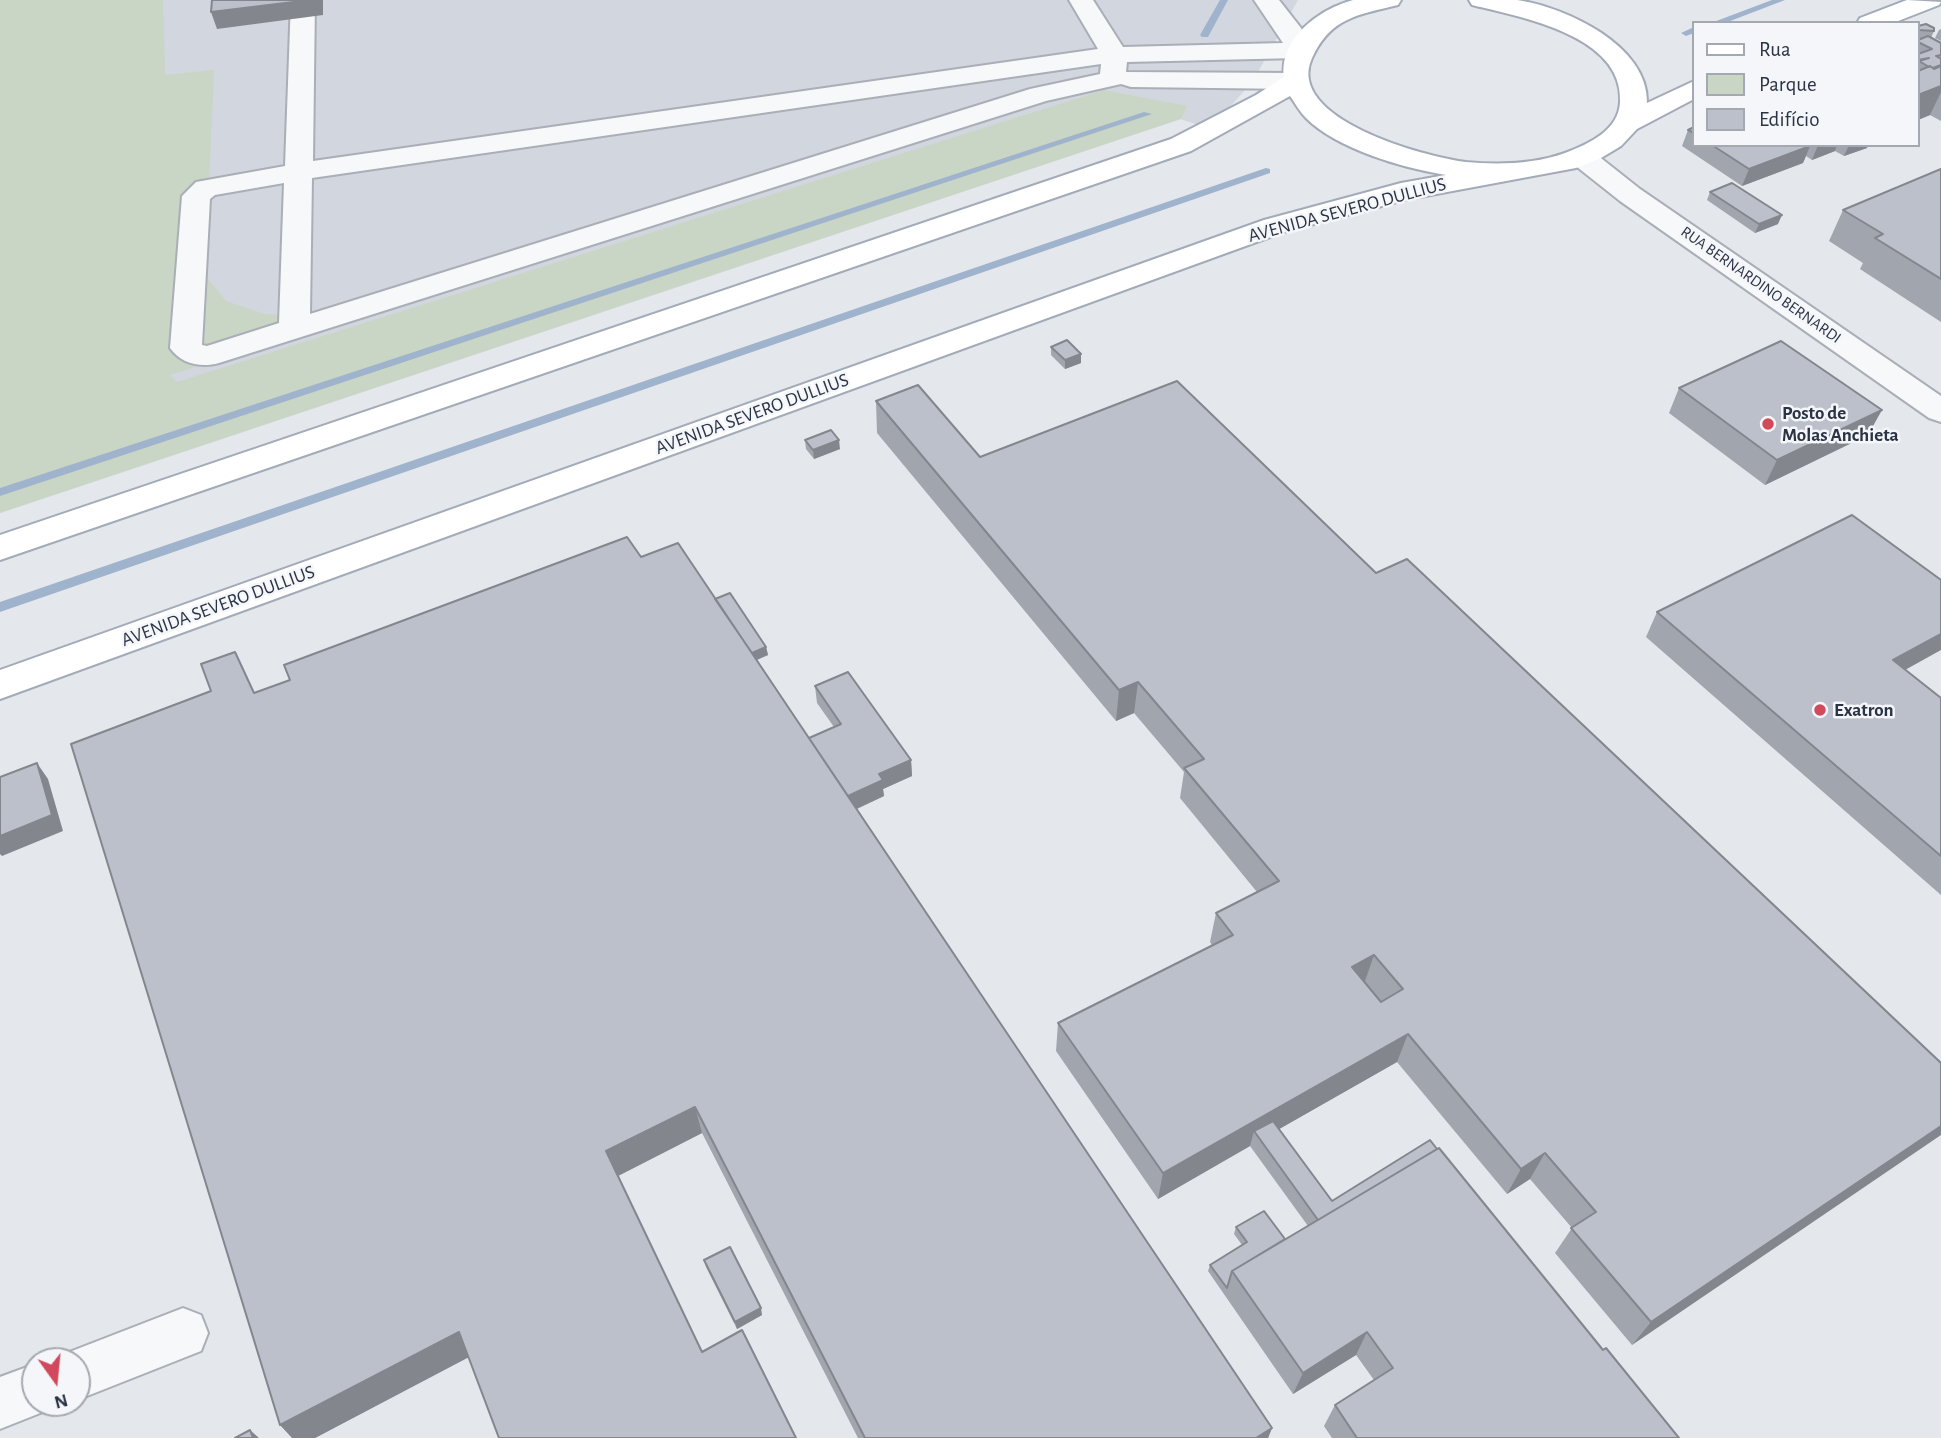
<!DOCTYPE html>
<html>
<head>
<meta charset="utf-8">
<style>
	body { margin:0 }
	#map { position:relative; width:1941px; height:1438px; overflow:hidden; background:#e4e7ec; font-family:"Alegreya Sans",sans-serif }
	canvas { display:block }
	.legend { position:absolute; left:1692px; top:21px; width:228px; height:126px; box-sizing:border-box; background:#f4f6f9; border:2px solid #a4a8b1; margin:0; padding:9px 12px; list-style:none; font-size:21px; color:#2b3445 }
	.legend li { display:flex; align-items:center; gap:14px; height:35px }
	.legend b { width:35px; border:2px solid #a4a8b1 }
	.north { position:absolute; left:21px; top:1347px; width:70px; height:70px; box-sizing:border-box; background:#f4f6f9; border:2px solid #a4a8b1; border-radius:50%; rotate:165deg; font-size:19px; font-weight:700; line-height:28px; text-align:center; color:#2b3445 }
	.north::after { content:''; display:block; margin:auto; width:24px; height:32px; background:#d1495b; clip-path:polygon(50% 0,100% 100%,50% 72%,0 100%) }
</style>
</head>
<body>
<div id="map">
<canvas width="1941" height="1438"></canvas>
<ul class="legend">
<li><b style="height:9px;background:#fff"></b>Rua</li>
<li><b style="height:19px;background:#c9d6c5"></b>Parque</li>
<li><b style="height:19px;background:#bbc0ca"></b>Edifício</li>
</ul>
<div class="north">N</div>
</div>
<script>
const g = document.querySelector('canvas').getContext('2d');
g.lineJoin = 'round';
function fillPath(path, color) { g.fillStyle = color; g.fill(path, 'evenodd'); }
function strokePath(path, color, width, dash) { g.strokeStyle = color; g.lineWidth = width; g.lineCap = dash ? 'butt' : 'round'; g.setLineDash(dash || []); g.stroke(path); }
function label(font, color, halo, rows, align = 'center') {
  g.font = font + ' "Alegreya Sans",sans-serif'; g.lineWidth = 5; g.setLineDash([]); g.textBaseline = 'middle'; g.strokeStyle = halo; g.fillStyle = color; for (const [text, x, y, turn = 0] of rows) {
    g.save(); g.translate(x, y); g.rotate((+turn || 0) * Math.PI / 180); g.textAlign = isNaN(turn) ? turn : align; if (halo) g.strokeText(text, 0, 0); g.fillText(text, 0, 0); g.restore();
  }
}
const built = new Path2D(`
	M0,0H1298L1253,81L1229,108L1199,125L1180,119L0,513Z`);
const green = new Path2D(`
	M0,0H163L165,75L214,70L205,275L226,301L265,314L346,319L170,375L177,382L1104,90L1187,106L1181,119L0,513Z`);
const stream = new Path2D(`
	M1220,0H1228L1208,37H1202L1200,35Z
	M1772,0H1785L1725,23H1711Z
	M1694,27V33L1686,36L1681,33Z
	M1144,112L1152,114L0,496V488Z
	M1266,168L1270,169V173L0,612V602Z`);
const minor = new Path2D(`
	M291,0H315L313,161L1098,49L1069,0H1093L1123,47L1283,43L1254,0H1279L1301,28L1312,50L1308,55L1299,58L1127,62L1126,72L1295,73L1304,75L1308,81L1304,87L1295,89L1131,87L1121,84L1046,101L219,363C201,368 181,364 170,348L182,196L196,182L285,166ZM1101,64L1100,74L1030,89L310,314L312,178ZM284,183L279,323L207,346L202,345L210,199L215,195Z
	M1582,149L1592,151L1640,189L1941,396V422L1929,418L1620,201L1572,163L1568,157L1572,151Z
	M183,1308L201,1315L208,1333L201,1351L77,1400V1361H57L59,1356Z
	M35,1364V1403H55L53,1408L0,1429V1377Z`);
const major = new Path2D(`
	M1353,0H1401L1398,5C1358,15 1331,17 1312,58C1284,119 1425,157 1466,162C1498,165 1535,164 1565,153C1589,144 1619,130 1620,102C1624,35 1520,17 1472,5L1469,0C1484,0 1502,0 1517,0C1566,7 1649,46 1647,103L1694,81V99L1637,129L1621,146L1601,158L1576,168L1404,200L1284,232L0,699V670L1264,220L1401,183L1446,175C1403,168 1337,149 1306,118C1300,112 1295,103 1290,96L1191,151L0,560V535L1171,139L1256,95L1284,77C1279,38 1320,9 1353,0Z
	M1907,0L1941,2L1939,5L1893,23H1857L1860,18Z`);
const wall = new Path2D(`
	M1918,26L1934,31L1931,38L1941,43V121L1930,115L1918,120V54L1920,53L1918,52V40L1921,39H1918Z
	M1941,29V41L1935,38L1939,30Z
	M1694,127V145H1868L1867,148L1844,156L1835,151L1812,160L1806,156L1803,163L1742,186L1682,146L1688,130Z
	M1941,169V322L1860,269L1863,263L1829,241L1843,210Z
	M1710,192L1778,224L1755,233L1707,200Z
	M1051,347L1081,354V363L1065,369L1051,355Z
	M1679,388L1868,435L1765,485L1669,413Z
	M876,401L980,457L1376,573L1941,1063L1632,1345L1555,1253L1572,1228L1530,1179L1507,1194L1397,1062L1279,1129L1332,1201L1603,1350L1679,1438H1332L1324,1426L1335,1405L1374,1380L1356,1355L1293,1394L1208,1271L1210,1265L1242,1245L1234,1234L1236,1227L1285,1239L1308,1226L1250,1146L1158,1199L1056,1051L1058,1023L1212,945L1210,942L1216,913L1257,892L1180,798L1184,772L1134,713L1116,721L877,433Z
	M805,440L840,449L814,459L806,449Z
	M641,557L715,599L766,647L768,655L757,660L809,738L834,727L817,703L815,686L911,760L912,776L883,789L884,796L857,809L1272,1428L1268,1438H858L702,1133L618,1176L702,1352L796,1438L468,1357L315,1438L255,693Z
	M1657,612L1905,670L1941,698V895L1646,637Z
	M704,1260L762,1315L737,1329L706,1267Z`);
const shadedWall = new Path2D(`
	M310,0H323V15L217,29L211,12Z
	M1941,86V92L1930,115L1918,120V95Z
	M1818,145H1837L1835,151L1812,160Z
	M1849,145H1868L1867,148L1844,156Z
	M1810,146L1803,163L1742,186L1749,169Z
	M1782,215L1778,224L1755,233L1759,224Z
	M1081,354V363L1065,369V360Z
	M1882,410L1868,435L1765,485L1777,460Z
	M839,440L840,449L814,459L813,450Z
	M1941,634V650L1878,685L1893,660Z
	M766,647L768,655L749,663L748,654Z
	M1138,682L1134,713L1116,721L1119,690Z
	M911,760L912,776L883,789L884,796L843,815L842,799L879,774Z
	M37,763L48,779L63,831L2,856L0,854V836Z
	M1374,955L1364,984L1352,967Z
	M1408,1034L1397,1062L1260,1140L1254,1131L1250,1146L1158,1199L1163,1173Z
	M695,1107L702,1133L616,1177L606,1151Z
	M1941,1126V1135L1632,1345L1651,1322Z
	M1545,1153L1530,1179L1507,1194L1521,1169Z
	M761,1308L762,1315L737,1329L735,1322Z
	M459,1332L473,1355L315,1438H292L280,1425Z
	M1367,1332L1356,1355L1293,1394L1303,1373Z
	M1272,1428L1268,1438H1256Z
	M250,1430L259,1438H253Z`);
const building = new Path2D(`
	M212,0H310L211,12Z
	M1926,24L1934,28V31L1919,30L1918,26Z
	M1928,36L1941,43V55L1936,56L1941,59V65L1933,68L1930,66L1929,67L1919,61L1929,58L1918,60V54L1932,49L1918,42V40Z
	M1930,66L1934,69L1941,66V86L1918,95V71Z
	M1694,127V133L1688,130Z
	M1712,145H1809L1810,146L1749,169Z
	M1941,169V279L1875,238L1883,234L1843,210Z
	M1732,183L1782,215L1759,224L1710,192Z
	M1067,340L1081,354L1065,360L1051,347Z
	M1781,341L1882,410L1777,460L1679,388Z
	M1177,381L1376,573L1407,559L1941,1063V1126L1651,1322L1571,1228L1596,1212L1545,1153L1521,1169L1408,1034L1163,1173L1058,1023L1233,935L1216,913L1279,881L1184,768L1204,759L1138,682L1119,690L876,401L918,385L980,457ZM1374,955L1403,989L1381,1002L1352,967Z
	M831,430L839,440L813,450L805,440Z
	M1852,515L1941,580V634L1893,660L1941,698V856L1657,612Z
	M627,537L641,557L678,543L1272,1428L1256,1438H865L695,1107L606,1151L702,1352L742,1330L796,1438H499L459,1332L280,1425L71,744L211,691L201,664L235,652L254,693L290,680L284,665Z
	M730,593L766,647L752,653L715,599Z
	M848,672L911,760L879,774L883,780L848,796L809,738L841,724L815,686Z
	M37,763L52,815L0,836V777Z
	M1273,1121L1332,1201L1430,1140L1437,1149L1318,1220L1254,1131Z
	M1439,1148L1603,1350L1606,1348L1679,1438H1357L1335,1405L1393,1368L1367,1332L1303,1373L1232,1271Z
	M1264,1211L1285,1239L1232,1271L1227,1288L1210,1265L1247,1242L1236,1227Z
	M730,1247L761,1308L735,1322L704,1260Z
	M250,1430L253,1438H235Z`);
const markers = [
	[1768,424,7,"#d1495b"],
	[1820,710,7,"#d1495b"]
];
const farStreetnames = [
	["RUA BERNARDINO BERNARDI",1761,285,35]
];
const streetNames = [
	["AVENIDA SEVERO DULLIUS",1347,210,-15],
	["AVENIDA SEVERO DULLIUS",752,414,-20],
	["AVENIDA SEVERO DULLIUS",218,606,-20]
];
const poiNames = [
	["Posto de",1782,413],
	["Molas Anchieta",1782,435],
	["Exatron",1834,710]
];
fillPath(built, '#d2d6de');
fillPath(green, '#c9d6c5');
fillPath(stream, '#9fb4cc');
strokePath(minor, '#a9aeb7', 4);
strokePath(major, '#a3abb8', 4);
fillPath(minor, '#f7f8fa');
fillPath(major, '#fff');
fillPath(wall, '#a1a5ae');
fillPath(shadedWall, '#83868d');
fillPath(building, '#bbc0ca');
strokePath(building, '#83868d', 2);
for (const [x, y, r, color] of markers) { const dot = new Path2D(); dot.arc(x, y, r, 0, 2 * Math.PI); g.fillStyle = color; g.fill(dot); strokePath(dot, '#f4f6f9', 2.5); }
label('16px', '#2b3445', '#f4f6f9', farStreetnames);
label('19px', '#2b3445', '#f4f6f9', streetNames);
label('bold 19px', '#2b3445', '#f4f6f9', poiNames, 'left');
</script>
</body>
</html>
